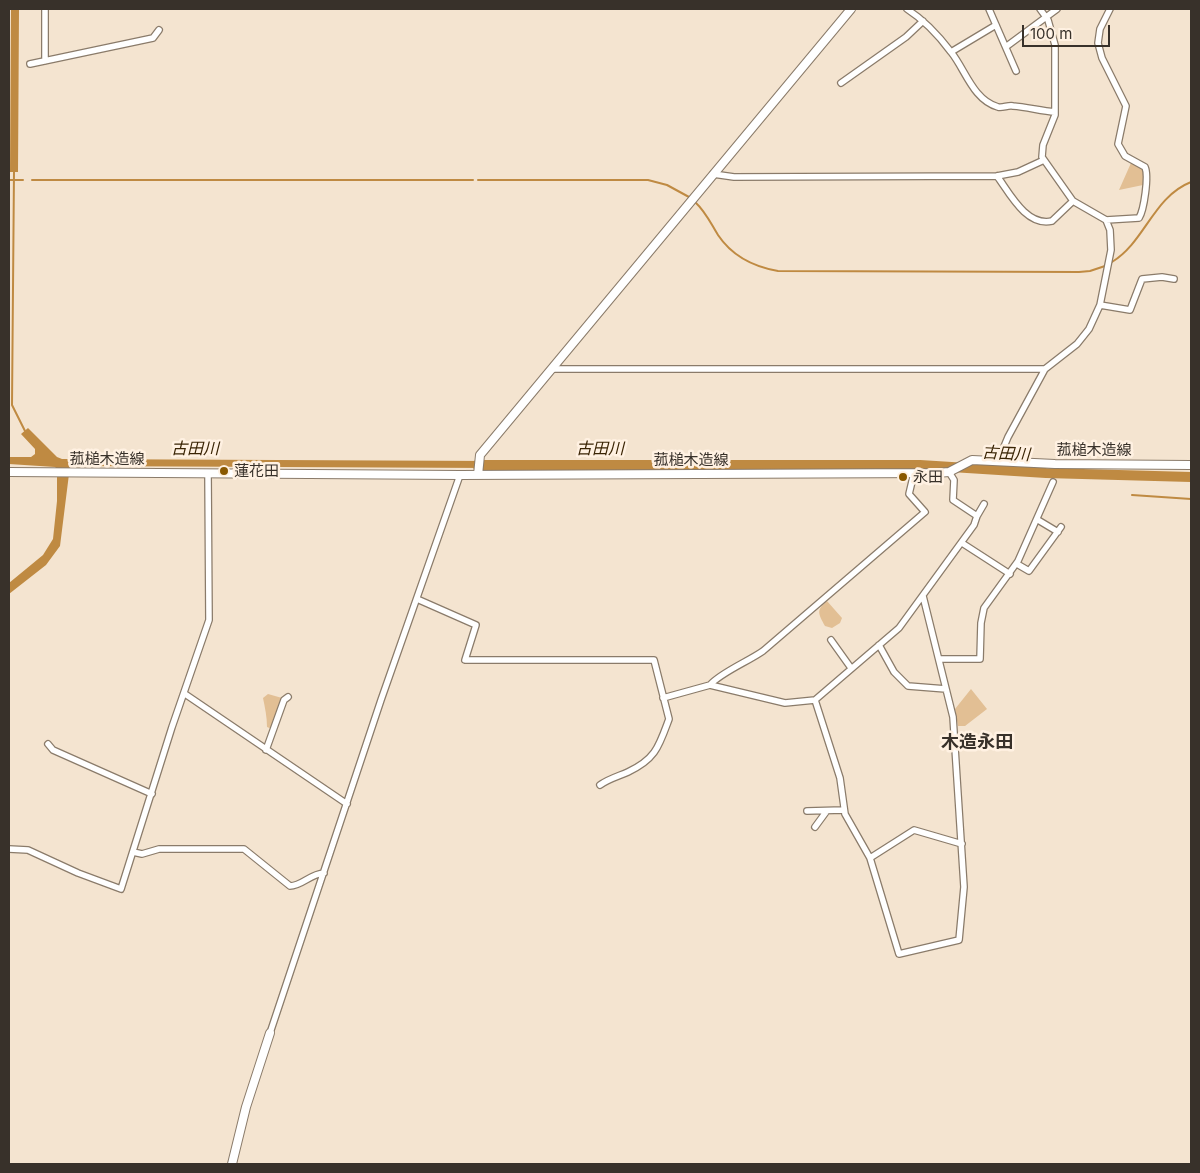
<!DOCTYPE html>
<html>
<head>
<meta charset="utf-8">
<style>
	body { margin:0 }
	#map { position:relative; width:1200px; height:1173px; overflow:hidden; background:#f4e4d0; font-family:Inter,sans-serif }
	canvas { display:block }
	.frame { position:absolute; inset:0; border:10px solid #38312a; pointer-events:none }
	.scale { position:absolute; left:1022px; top:25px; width:88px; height:22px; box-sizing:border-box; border:2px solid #38312a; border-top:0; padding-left:6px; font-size:15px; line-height:18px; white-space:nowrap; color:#38312a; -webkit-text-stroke:4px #fff1e2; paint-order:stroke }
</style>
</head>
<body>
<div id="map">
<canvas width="1200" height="1173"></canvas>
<div class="frame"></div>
<div class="scale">100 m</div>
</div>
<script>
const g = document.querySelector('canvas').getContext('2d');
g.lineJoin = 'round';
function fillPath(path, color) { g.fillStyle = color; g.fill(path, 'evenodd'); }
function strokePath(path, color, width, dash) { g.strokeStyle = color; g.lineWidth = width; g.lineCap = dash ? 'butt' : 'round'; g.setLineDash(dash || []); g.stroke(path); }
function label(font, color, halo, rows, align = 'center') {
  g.font = font + ' Inter,"Noto Sans JP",sans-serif'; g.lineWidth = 5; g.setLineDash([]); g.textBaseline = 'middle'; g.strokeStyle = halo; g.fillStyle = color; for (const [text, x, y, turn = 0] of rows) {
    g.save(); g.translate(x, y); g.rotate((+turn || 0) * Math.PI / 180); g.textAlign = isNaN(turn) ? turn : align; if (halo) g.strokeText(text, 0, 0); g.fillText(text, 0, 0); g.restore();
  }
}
const green = new Path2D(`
	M1131,163L1143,168V185L1119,190Z
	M827,601L842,618L840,623L832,628L825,626C818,613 816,610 827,601Z
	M971,689L987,709L965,726H958L955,709Z
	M268,694L282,698L272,729L267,727C267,717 265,708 263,698Z`);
const water = new Path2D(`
	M11,9H19L18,172H10Z
	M28,428L57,457L62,459L491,461V468L70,466L60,546L46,565L9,594V583L43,555L53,539L57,501V469L55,467L9,464V457H31L35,454V449L21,434Z`);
const stream = new Path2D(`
	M14,171L12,405L26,433
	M9,180H23
	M32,180H473
	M478,180H648L667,185L689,197
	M695,202C706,212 711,224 718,235C732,256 755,267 778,271L1079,272L1090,271L1105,266
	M1112,262C1145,242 1153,197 1191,182
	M1132,495L1191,499`);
const river = new Path2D(`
	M477,465H920L1046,473L1191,477`);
const street = new Path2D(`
	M907,9C924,20 939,36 951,52C965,69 973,100 998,107C1003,108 1008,105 1013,106C1027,107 1041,111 1055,112
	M989,9L1016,71
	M1007,46L1057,9
	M951,52L996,25
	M45,61V9
	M30,64L153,38L159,30
	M841,83L906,37L923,21
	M713,174L734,177L997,176L1018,172L1044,160
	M997,176C1009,192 1026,227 1052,221L1073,201
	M1106,220L1139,218C1144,210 1149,176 1145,167L1125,156L1118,144L1126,106L1102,58L1098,43L1100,29L1110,9
	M1100,305L1130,310L1142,279L1162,277L1174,279
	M552,369H1045
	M998,461L1008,437L1045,369L1077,344L1089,329L1100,305L1111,250L1110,230L1106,220L1073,201L1042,157L1043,145L1055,115V45L1048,20L1040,9
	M977,516L984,504
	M1038,520L1058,532
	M962,543L1010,574
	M1017,564L1029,571L1061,527
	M417,599L476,625L465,660H654L669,719C659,746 656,759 628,772C619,776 608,779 600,785
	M831,640L851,668
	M879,645L894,672L908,686L946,689
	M939,659H980L981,623L984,608L1018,561L1053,482
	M710,685C720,673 749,661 763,651L925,512L909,494L914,473
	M185,694L347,804
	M663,698L710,685L785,703L815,700L899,628L974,525L977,516L953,500L954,480L949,472
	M815,700L840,778L845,814L870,858L899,954L959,940L964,887L953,717L923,596
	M48,744L53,750L152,794
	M266,750L284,700L288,697
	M807,811L843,810
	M815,827L826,812
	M9,849L28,850L78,873L121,889L172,727L209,620L208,473
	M133,852L142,854L159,849H244L290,886C302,886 310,874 324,873
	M870,858L914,830L962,844
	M270,1033L381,700L460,475`);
const secondary = new Path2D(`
	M9,472L460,475L937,473L949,472L972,460L1055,464L1191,465
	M478,475L480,455L851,9
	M232,1164L246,1107L270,1033`);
const markers = [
	[224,471,5,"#895800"],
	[903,477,5,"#895800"]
];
const streetNames = [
	["菰槌木造線",1094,450],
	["菰槌木造線",107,459],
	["菰槌木造線",691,460]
];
const poiNames = [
	["蓮花田",234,471],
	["永田",913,477]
];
const waterNames = [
	["古田川",195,449],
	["古田川",600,449],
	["古田川",1006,454,3]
];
const quarterNames = [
	["木造永田",977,743]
];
fillPath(green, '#e2bf94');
fillPath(water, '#bf8a42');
strokePath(stream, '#bf8a42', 2);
strokePath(river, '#bf8a42', 10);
strokePath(street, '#8a7b6a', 8);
strokePath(secondary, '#8a7b6a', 10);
strokePath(street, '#fff', 5.5);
strokePath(secondary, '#fff', 8);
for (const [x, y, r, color] of markers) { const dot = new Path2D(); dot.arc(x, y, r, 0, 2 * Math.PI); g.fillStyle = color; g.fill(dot); strokePath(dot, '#fff1e2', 2); }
label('15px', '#38312a', '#fff1e2', streetNames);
label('15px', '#38312a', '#fff1e2', poiNames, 'left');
label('italic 16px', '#3a2404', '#fff1e2', waterNames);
label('bold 18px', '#38312a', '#fff1e2', quarterNames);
</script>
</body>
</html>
